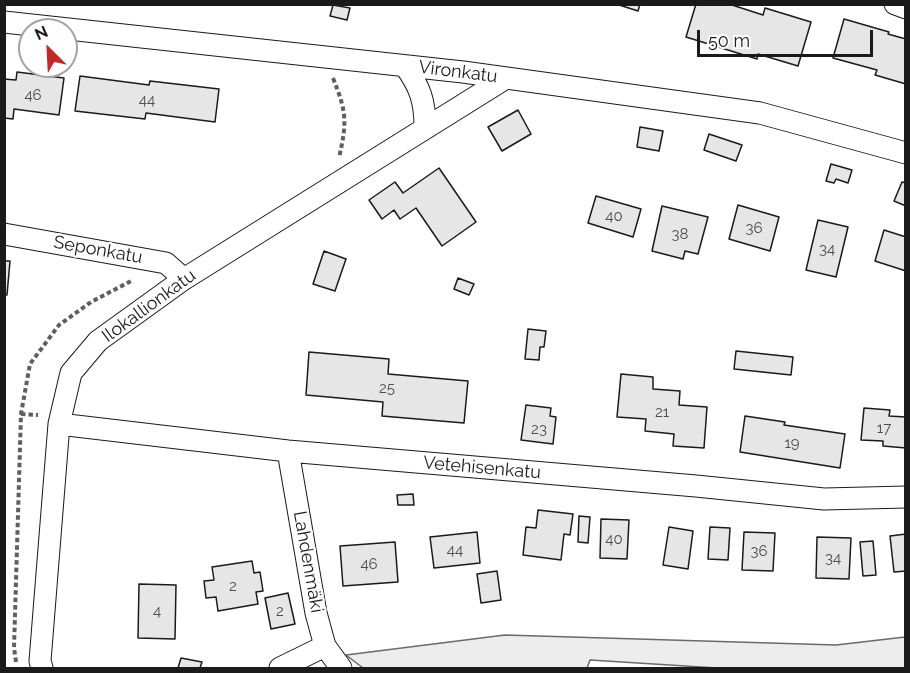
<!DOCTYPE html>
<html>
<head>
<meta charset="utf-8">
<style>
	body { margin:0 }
	#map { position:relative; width:910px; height:673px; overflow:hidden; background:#fff; font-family:Raleway,sans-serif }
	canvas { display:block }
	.frame { position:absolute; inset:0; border:6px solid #1a1a1a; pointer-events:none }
	.north { position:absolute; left:18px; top:18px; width:60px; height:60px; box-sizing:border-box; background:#fff; border:2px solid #a3a3a3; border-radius:50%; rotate:336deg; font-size:16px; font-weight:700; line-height:24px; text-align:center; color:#1a1a1a }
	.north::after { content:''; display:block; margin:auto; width:21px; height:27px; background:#c62828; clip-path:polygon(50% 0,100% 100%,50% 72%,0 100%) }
	.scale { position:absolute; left:697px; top:30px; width:176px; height:27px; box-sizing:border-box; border:3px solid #1a1a1a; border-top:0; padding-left:8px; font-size:18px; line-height:21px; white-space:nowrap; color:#1a1a1a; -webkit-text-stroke:4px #fff; paint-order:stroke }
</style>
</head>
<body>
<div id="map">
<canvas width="910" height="673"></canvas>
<div class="frame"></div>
<div class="north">N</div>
<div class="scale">50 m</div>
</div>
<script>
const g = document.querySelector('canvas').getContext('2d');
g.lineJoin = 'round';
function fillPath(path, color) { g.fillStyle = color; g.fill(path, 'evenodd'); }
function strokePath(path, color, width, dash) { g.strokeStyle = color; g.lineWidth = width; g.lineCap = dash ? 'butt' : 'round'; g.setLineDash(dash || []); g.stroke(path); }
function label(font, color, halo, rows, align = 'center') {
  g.font = font + ' Raleway,sans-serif'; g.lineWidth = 4.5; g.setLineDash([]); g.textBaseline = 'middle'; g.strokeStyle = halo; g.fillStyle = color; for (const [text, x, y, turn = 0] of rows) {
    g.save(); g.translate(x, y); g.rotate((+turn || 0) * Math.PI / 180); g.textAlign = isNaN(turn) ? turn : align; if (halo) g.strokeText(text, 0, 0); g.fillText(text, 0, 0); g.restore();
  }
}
const built = new Path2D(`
	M505,635L836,645L905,637V668H717L590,660L587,668H363L346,655Z`);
const building = new Path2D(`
	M616,4H640L638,11Z
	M696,4H729L763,15L765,8L811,22L798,66L758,54L757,59L686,37Z
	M333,5L350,8L347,20L330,16Z
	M844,19L889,32L888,34L906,39V84L875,75L877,70L833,58Z
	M17,72L64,78L59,115L14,109L13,119L4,118V79L16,80Z
	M80,76L149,85L150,81L219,89L215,122L146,113L145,119L75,111Z
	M518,110L531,134L502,151L488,127Z
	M640,127L663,131L659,151L637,147Z
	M709,134L742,145L736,161L704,150Z
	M831,164L852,170L848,183L836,179L834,183L826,181Z
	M439,168L476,222L442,246L416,208L400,219L394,210L382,219L369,200L395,182L403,193Z
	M902,182L906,183V206L894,201Z
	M596,196L641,209L633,237L588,223Z
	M738,205L779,217L770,251L729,239Z
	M662,206L708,217L698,254L685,251L683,259L652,251Z
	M818,220L848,227L836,277L806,270Z
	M884,230L906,237V271L875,261Z
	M324,251L346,259L335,291L313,284Z
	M4,261H10L7,295H4Z
	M458,278L474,284L469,295L454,289Z
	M528,329L546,331L544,347H540L539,360L525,359Z
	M736,351L793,357L791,375L734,369Z
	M309,352L389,359L388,374L468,381L464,423L382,416L383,402L306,395Z
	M621,374L653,377V389L680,391L679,405L707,407L704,448L673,446L674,434L645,431L646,419L617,417Z
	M526,405L551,408L550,416L556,417L553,444L521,440Z
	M864,408L890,410L889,416L906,417V448L883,446V441L861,440Z
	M745,416L785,422L784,425L845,434L840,468L740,452Z
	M413,494L414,505H398L397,495Z
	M538,510L573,514L570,535L564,534L561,560L523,555L526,527L536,528Z
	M579,516L590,517L588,543L578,542Z
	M601,519L629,520L627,559L600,558Z
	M669,527L693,531L688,569L663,565Z
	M710,527L730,528L728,560L708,559Z
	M477,532L480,563L434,568L430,537Z
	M744,532L775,533L773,571L742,570Z
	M906,534V571L894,572L890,536Z
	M817,537L851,538L849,579L816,578Z
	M873,541L876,575L863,576L860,542Z
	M395,542L398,582L343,586L340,546Z
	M252,561L254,573L260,572L263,591L256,592L258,604L218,611L216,597L206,598L204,581L214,580L212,567Z
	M497,571L501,600L481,603L477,574Z
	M139,584L176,585L175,639L138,638Z
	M288,593L295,624L271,629L265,598Z
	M181,658L202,662L200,668H178Z`);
const path = new Path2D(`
	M333,78C347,113 347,122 339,158
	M21,414L38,415
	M16,662L14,648L21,414L30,364L59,325L91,302L133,280`);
const minor = new Path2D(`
	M895,4L906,8
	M4,22L463,72L760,113L906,153
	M405,66C420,87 425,101 425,127
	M4,234L166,263L184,279
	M59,424L288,451L696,486L824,499L906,497
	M288,451L316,613L325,646L341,668
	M42,668L40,661L59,424L71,373L98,341L184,279L506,78
	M280,668L325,646`);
const numberNames = [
	["46",33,95],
	["44",147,100],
	["40",614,216],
	["36",754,228],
	["38",680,234],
	["34",827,249],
	["25",387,388],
	["21",662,412],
	["17",884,428],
	["23",539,429],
	["19",792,443],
	["40",614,539],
	["44",455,550],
	["36",759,551],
	["34",833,558],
	["46",369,564],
	["2",233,586],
	["4",157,611],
	["2",280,611]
];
const streetNames = [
	["Vironkatu",458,72,7],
	["Seponkatu",98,250,10],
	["Ilokallionkatu",149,306,-36],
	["Vetehisenkatu",482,468,5],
	["Lahdenmäki",308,562,80]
];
fillPath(built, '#ededed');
strokePath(built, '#6a6a6a', 1.5);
fillPath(building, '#e6e6e6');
strokePath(building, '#1a1a1a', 1.5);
strokePath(minor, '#1a1a1a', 23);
strokePath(path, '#5f5f5f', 4, [4.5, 3]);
strokePath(minor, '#fff', 21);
label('15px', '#4d4d4d', null, numberNames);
label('18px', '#1a1a1a', '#fff', streetNames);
</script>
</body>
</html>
